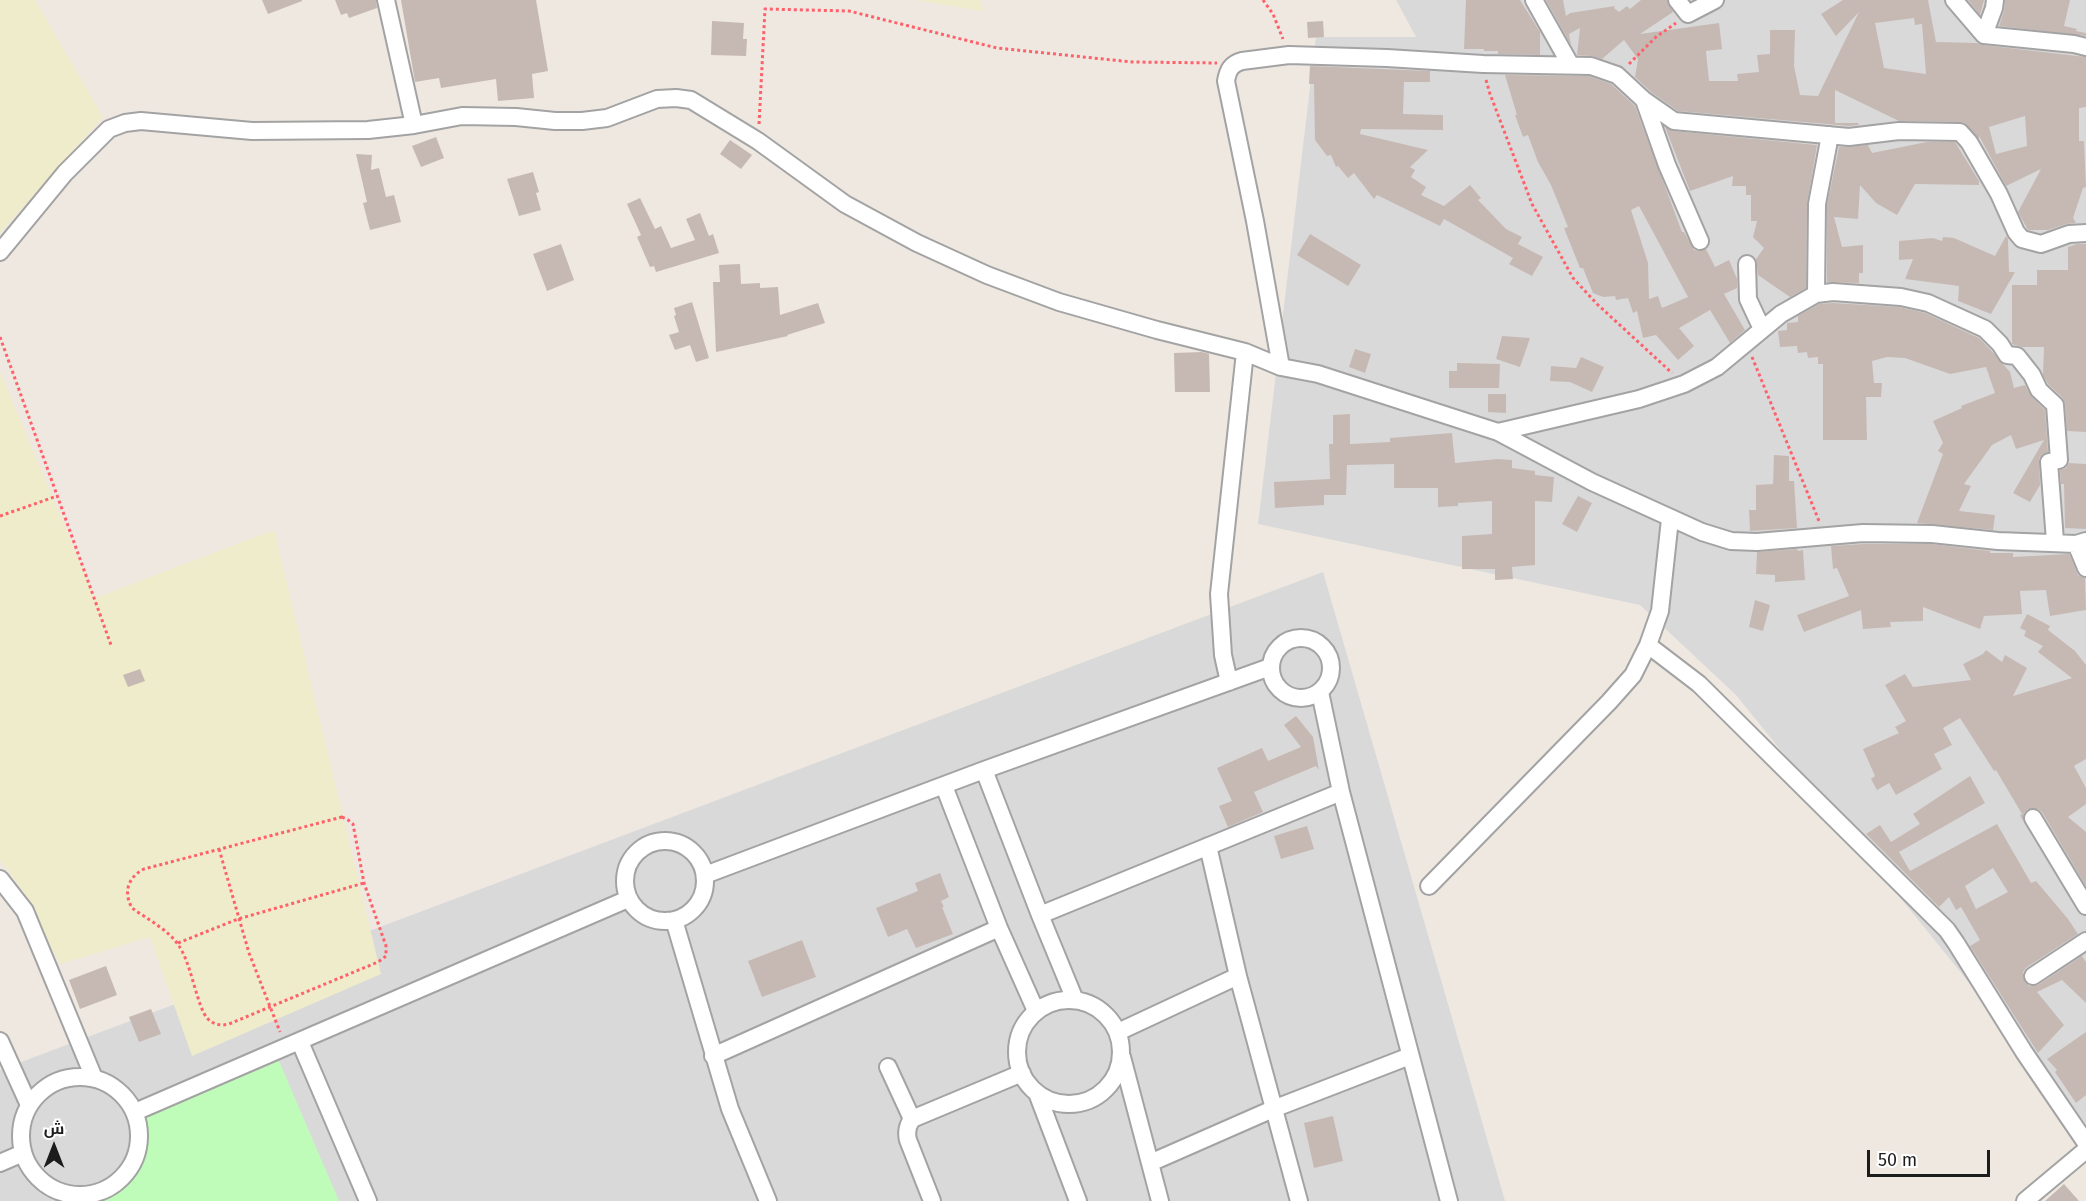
<!DOCTYPE html>
<html>
<head>
<meta charset="utf-8">
<style>
	body { margin:0 }
	#map { position:relative; width:2086px; height:1201px; overflow:hidden; background:#eee8e1; font-family:"Fira Sans",Cairo,sans-serif }
	canvas { display:block }
	.north { position:absolute; left:24px; top:1117px; width:60px; height:60px; -webkit-text-stroke:4px #fff; paint-order:stroke; rotate:0deg; font-size:16px; font-weight:700; line-height:24px; text-align:center; color:#1c1c1c }
	.north::after { content:''; display:block; margin:auto; width:21px; height:27px; background:#1c1c1c; clip-path:polygon(50% 0,100% 100%,50% 72%,0 100%) }
	.scale { position:absolute; left:1867px; top:1150px; width:123px; height:27px; box-sizing:border-box; border:3px solid #1c1c1c; border-top:0; padding-left:8px; font-size:18px; line-height:21px; white-space:nowrap; color:#1c1c1c; -webkit-text-stroke:4px #fff; paint-order:stroke }
</style>
</head>
<body>
<div id="map">
<canvas width="2086" height="1201"></canvas>
<div class="north">ش</div>
<div class="scale">50 m</div>
</div>
<script>
const g = document.querySelector('canvas').getContext('2d');
g.lineJoin = 'round';
function fillPath(path, color) { g.fillStyle = color; g.fill(path, 'evenodd'); }
function strokePath(path, color, width, dash) { g.strokeStyle = color; g.lineWidth = width; g.lineCap = dash ? 'butt' : 'round'; g.setLineDash(dash || []); g.stroke(path); }
const residential = new Path2D(`
	M1396,0H2086V1127L1736,695L1640,605L1258,524L1316,37H1416Z
	M1323,572L1505,1201H0V1070Z`);
const farmland = new Path2D(`
	M0,0H35L103,117L0,233Z
	M916,0H980L983,11Z
	M0,372L95,598L274,530L381,974L192,1056L150,937L60,964L20,887L0,860Z`);
const park = new Path2D(`
	M279,1061L339,1201H95C116,1191 137,1172 141,1148C142,1138 140,1128 140,1118Z`);
const building = new Path2D(`
	M262,0H302V1L268,14Z
	M335,0H376L377,8L349,18L347,13L341,15Z
	M401,0H536L548,71L532,74L534,98L498,101L496,79L441,88L439,78L415,82Z
	M1466,0H1520L1540,32V55L1498,54V51H1484V49H1464Z
	M1546,0H1563L1566,16L1570,13L1615,6L1614,8L1619,12L1627,6L1630,9L1641,0H1667L1673,12L1640,34L1719,23L1722,49L1706,51L1709,81H1738L1737,74L1759,72L1757,55L1770,54V30H1795L1794,66L1800,95L1818,96L1859,12L1836,36L1821,14L1843,0H1928L1936,42L1977,43L1983,45L2086,57V107L2079,108V141H2084L2086,187L2083,188L2073,218L2076,223L2066,224L2048,230H2028L2018,212L2041,169L2006,186L1979,136V139L1964,122L1899,121L1835,90V123H1858L1859,125L1849,126L1678,111L1651,92L1635,77L1638,59L1624,40L1602,59L1592,56L1577,55L1580,28L1569,34L1571,45ZM1914,18L1915,25L1922,24L1926,74L1884,68L1875,23ZM2025,116L2027,146L1996,154L1989,127Z
	M1968,0H1984L1980,15Z
	M2005,0H2070L2064,26L2077,29L2076,31L2086,33V36L1999,26L2004,11Z
	M712,21L744,23L743,39H747L746,56L711,55Z
	M1323,21L1324,37L1308,38L1307,22Z
	M1310,66L1430,71V82H1404L1403,114L1443,115V130L1361,129L1360,134L1428,150L1410,167L1415,170L1411,177L1426,187L1421,195L1444,206L1470,185L1481,198L1478,200L1506,229L1522,237L1518,244L1543,257L1532,276L1509,264L1513,258L1444,219L1440,226L1377,195L1374,199L1354,173L1348,178L1338,166L1336,167L1331,155L1327,156L1315,140L1314,84H1309Z
	M1505,75L1589,76L1611,84L1635,106L1682,232H1684L1694,250L1699,251L1706,249L1715,267L1729,260L1737,279V288L1724,294L1745,330L1730,343L1710,310L1679,328L1694,346L1678,360L1656,335L1643,338L1637,311L1633,313L1628,298L1616,300L1615,296L1603,297L1593,293L1583,268H1580L1564,228L1568,227L1551,185L1538,162L1528,135L1523,137L1515,115H1517ZM1639,206L1688,297L1662,308L1658,296L1649,299L1648,263L1631,210Z
	M1665,127L1673,131L1817,145L1807,204L1806,288L1790,297L1758,275L1756,259L1764,248L1753,237L1757,221H1751V195H1746V186H1732L1733,176L1690,191Z
	M436,137L444,158L421,167L412,146Z
	M730,140L752,155L741,169L720,154Z
	M1927,142H1955L1979,181V185L1915,184L1897,215L1876,203L1860,185L1858,219L1834,217L1842,247L1863,245V273H1859V283L1827,282V205L1839,147L1868,145L1872,153Z
	M356,154L372,155L371,170L379,168L386,197L394,195L401,222L370,230L363,203L367,202Z
	M533,172L539,192L536,193L541,210L519,216L507,179Z
	M640,198L655,229L661,226L671,248L695,240L686,219L700,213L709,236L713,234L719,253L656,272L654,266L650,267L637,237L641,235L627,204Z
	M1310,234L1361,265L1348,286L1297,255Z
	M2006,236L2008,239L2009,272H2015L1991,314L1958,301L1959,286L1905,279L1913,259L1899,260V241L1933,238L1942,241L1943,237L1954,238L1995,256Z
	M561,244L574,280L547,291L533,254Z
	M2077,244H2086V432L2067,431L2065,403L2062,397L2048,384L2043,375L2044,347H2022L2012,344V285H2037V270H2068V247Z
	M740,264L741,284L760,283V288L778,287L780,315L818,303L825,323L787,335L788,336L716,352L713,282H720L719,265Z
	M692,302L709,358L696,362L690,345L675,350L669,335L679,332L674,316L676,315L674,308Z
	M1833,303L1899,307L1925,313L1979,338L1988,347L2010,372L2014,388L2025,385L2032,397L2045,410L2048,452L2043,454L2039,458L2040,485L2030,502L2013,493L2044,440L2016,449L2011,435L1992,445L1964,484L1971,486L1959,511L1995,515L1993,530L1917,523L1943,454L1938,451L1943,443L1933,421L1962,408L1961,406L1995,393L1986,367L1950,374L1905,358L1887,357L1872,361L1874,383H1882L1881,397H1866L1867,440H1823V364H1818V357L1808,358L1807,352L1798,353L1797,346L1780,347L1778,331L1787,330V323L1798,322V316L1819,304Z
	M1502,336L1530,338L1520,367L1496,359Z
	M1355,349L1371,354L1365,373L1349,367Z
	M1202,352L1209,354L1210,392H1175L1174,353Z
	M1581,357L1604,367L1592,392L1570,382L1550,381L1551,366L1576,368Z
	M1457,363L1500,364L1499,388H1449V371H1457Z
	M1488,394H1506V413L1488,412Z
	M1350,414V444L1390,442V438L1452,433L1455,463L1498,459L1512,460V468L1535,471V475L1554,477L1552,502L1535,501V565L1512,567L1513,579L1495,580V569H1462V536L1492,534V501L1458,503V506L1438,507V488H1394V464L1347,465L1346,495H1324V505L1275,508L1274,482L1330,479L1329,444H1333V415Z
	M1774,455L1789,456V481H1794L1797,528L1750,531L1749,510H1756V485L1773,484Z
	M2069,463L2086,464V529L2065,528L2064,484H2061L2060,470L2066,468Z
	M1578,496L1592,503L1577,532L1562,524Z
	M1863,544H1931L1990,551V553H2013V557L2069,554L2078,575L2085,578L2086,610L2050,616L2046,590L2020,591L2022,614L1984,616L1980,629L1923,607V621L1890,622L1891,627L1863,629L1861,610L1804,632L1797,615L1849,596L1837,568L1833,569L1831,546Z
	M1797,549L1798,551L1803,550L1805,580L1775,582V575L1756,574L1757,552Z
	M1755,600L1770,605L1763,631L1749,627Z
	M2027,614L2050,626L2048,630L2075,651L2086,665V759L2074,766L2086,788V804L2068,817L2086,832V886L2042,812L2038,809H2028L2024,813L2023,821L2020,815L2022,814L1996,770L1994,771L1960,718L1943,728L1952,745L1934,754L1942,769L1896,795L1889,783L1877,790L1871,779L1875,776L1863,749L1899,733L1895,727L1906,721L1885,685L1905,674L1913,687L1971,680L1963,664L1983,654L1986,650L2002,662L2005,655L2027,668L2013,696L2072,678L2038,652L2043,646L2024,636L2026,631L2020,628Z
	M140,669L145,681L128,687L123,675Z
	M1296,716L1313,737L1319,770L1316,766L1254,792L1263,812L1228,827L1219,806L1232,801L1217,768L1262,748L1268,761L1301,747L1284,725Z
	M1970,776L1985,803L1899,852L1910,871L1997,824L2031,883L2036,881L2068,919L2078,934L2027,967L2023,972V977L2029,986L2038,985L2082,956L2086,962V1003L2062,980L2037,992L2064,1025L2038,1053L1970,946L1980,940L1961,907L1956,910L1949,897L1939,907L1866,834L1880,825L1891,842L1920,824L1913,814ZM1993,868L2008,892L1976,909L1965,886Z
	M1307,826L1314,849L1281,859L1274,836Z
	M940,873L949,897L941,901L944,907H942L953,934L916,948L907,929L888,937L876,908L918,891L915,883Z
	M802,940L816,977L762,997L748,961Z
	M106,966L117,995L80,1009L69,980Z
	M151,1009L161,1034L139,1042L129,1017Z
	M2086,1032V1095L2076,1103L2055,1072L2057,1070L2047,1059Z
	M1333,1116L1343,1161L1314,1168L1304,1123Z
	M2064,1184L2079,1201H2045Z`);
const path = new Path2D(`
	M1263,0L1273,14L1283,39
	M1629,64L1656,37L1676,23
	M1486,80L1490,94L1532,204L1573,278L1597,304L1672,373
	M759,124L765,9L849,11L997,48L1132,62L1217,63
	M0,337L111,645
	M1752,357L1819,521
	M0,516L57,496
	M342,817L348,820L353,824L364,883L386,946V956L378,962L229,1024C221,1026 214,1025 208,1019C197,1008 192,965 179,946C169,930 147,919 132,908C123,892 128,877 144,869Z
	M219,849L249,953L280,1032
	M178,943L238,919L364,883`);
const minor = new Path2D(`
	M386,0L414,125
	M1534,0L1570,64
	M1677,0L1688,14L1715,0
	M1954,0L1984,35L2074,44L2086,47
	M1984,35L1994,8L1995,0
	M1644,100L1667,165L1700,241
	M0,252L65,173L109,129L125,123L141,121L252,131L368,130L414,125L462,116L516,117L555,121H582L607,118L657,99L676,98L691,100L758,141L845,204L917,243L987,275L1059,302L1157,330L1245,352L1281,367L1318,374L1498,432L1592,482L1702,532L1731,541L1757,542L1863,533L1932,534L1998,541L2076,544L2086,541
	M1747,264L1748,299L1762,329
	M1816,294L1817,204L1830,135
	M1281,367L1255,221L1226,81C1228,70 1231,64 1242,61L1289,55L1387,58L1483,64L1591,66L1617,75L1644,100L1674,121L1849,137L1899,131L1960,132L1969,142L1999,194L2016,232L2022,239L2041,244L2069,234L2086,233
	M1498,432L1639,399L1684,384L1717,367L1781,314L1816,294L1833,292L1901,297L1928,303L1985,329L2000,344L2007,355L2017,356L2032,375L2039,390L2055,405L2059,460L2049,462L2055,541
	M2076,544L2086,568
	M1271 668a30 30 0 1 1 60 0a30 30 0 1 1-60 0Z
	M1648,645L1699,684L1947,930L1956,943L2024,1052L2086,1143
	M1229,682L1223,655L1219,594L1245,352
	M1320,692L1341,792L1449,1201
	M984,770L1040,915L1075,1000
	M944,786L999,928L1036,1011
	M2033,818L2086,906
	M625 881a40 40 0 1 1 80 0a40 40 0 1 1-80 0Z
	M1208,846L1238,976L1299,1201
	M705,875L984,770L1270,667
	M0,879L25,911L94,1078
	M1429,886L1609,702L1633,675L1648,645L1660,611L1670,519
	M1040,915L1341,792
	M674,920L730,1109L768,1201
	M2033,976L2086,941
	M1017 1052a52 52 0 1 1 104 0a52 52 0 1 1-104 0Z
	M1118,1032L1238,976
	M0,1041L29,1105
	M300,1042L368,1201
	M713,1056L999,928
	M1122,1057L1160,1201
	M888,1067L912,1119
	M21 1136a59 59 0 1 1 118 0a59 59 0 1 1-118 0Z
	M1037,1093L1078,1201
	M135,1112L628,899
	M0,1163L23,1153
	M1150,1163L1273,1109L1410,1056
	M932,1201L908,1140C906,1132 907,1126 912,1119L1022,1073
	M2025,1201L2086,1150`);
fillPath(residential, '#dad9d9');
fillPath(farmland, '#efeccb');
fillPath(park, '#bffcba');
fillPath(building, '#c6b9b4');
strokePath(minor, '#a3a3a3', 20);
strokePath(path, '#ff616a', 3, [3, 3]);
strokePath(minor, '#fff', 16);
</script>
</body>
</html>
